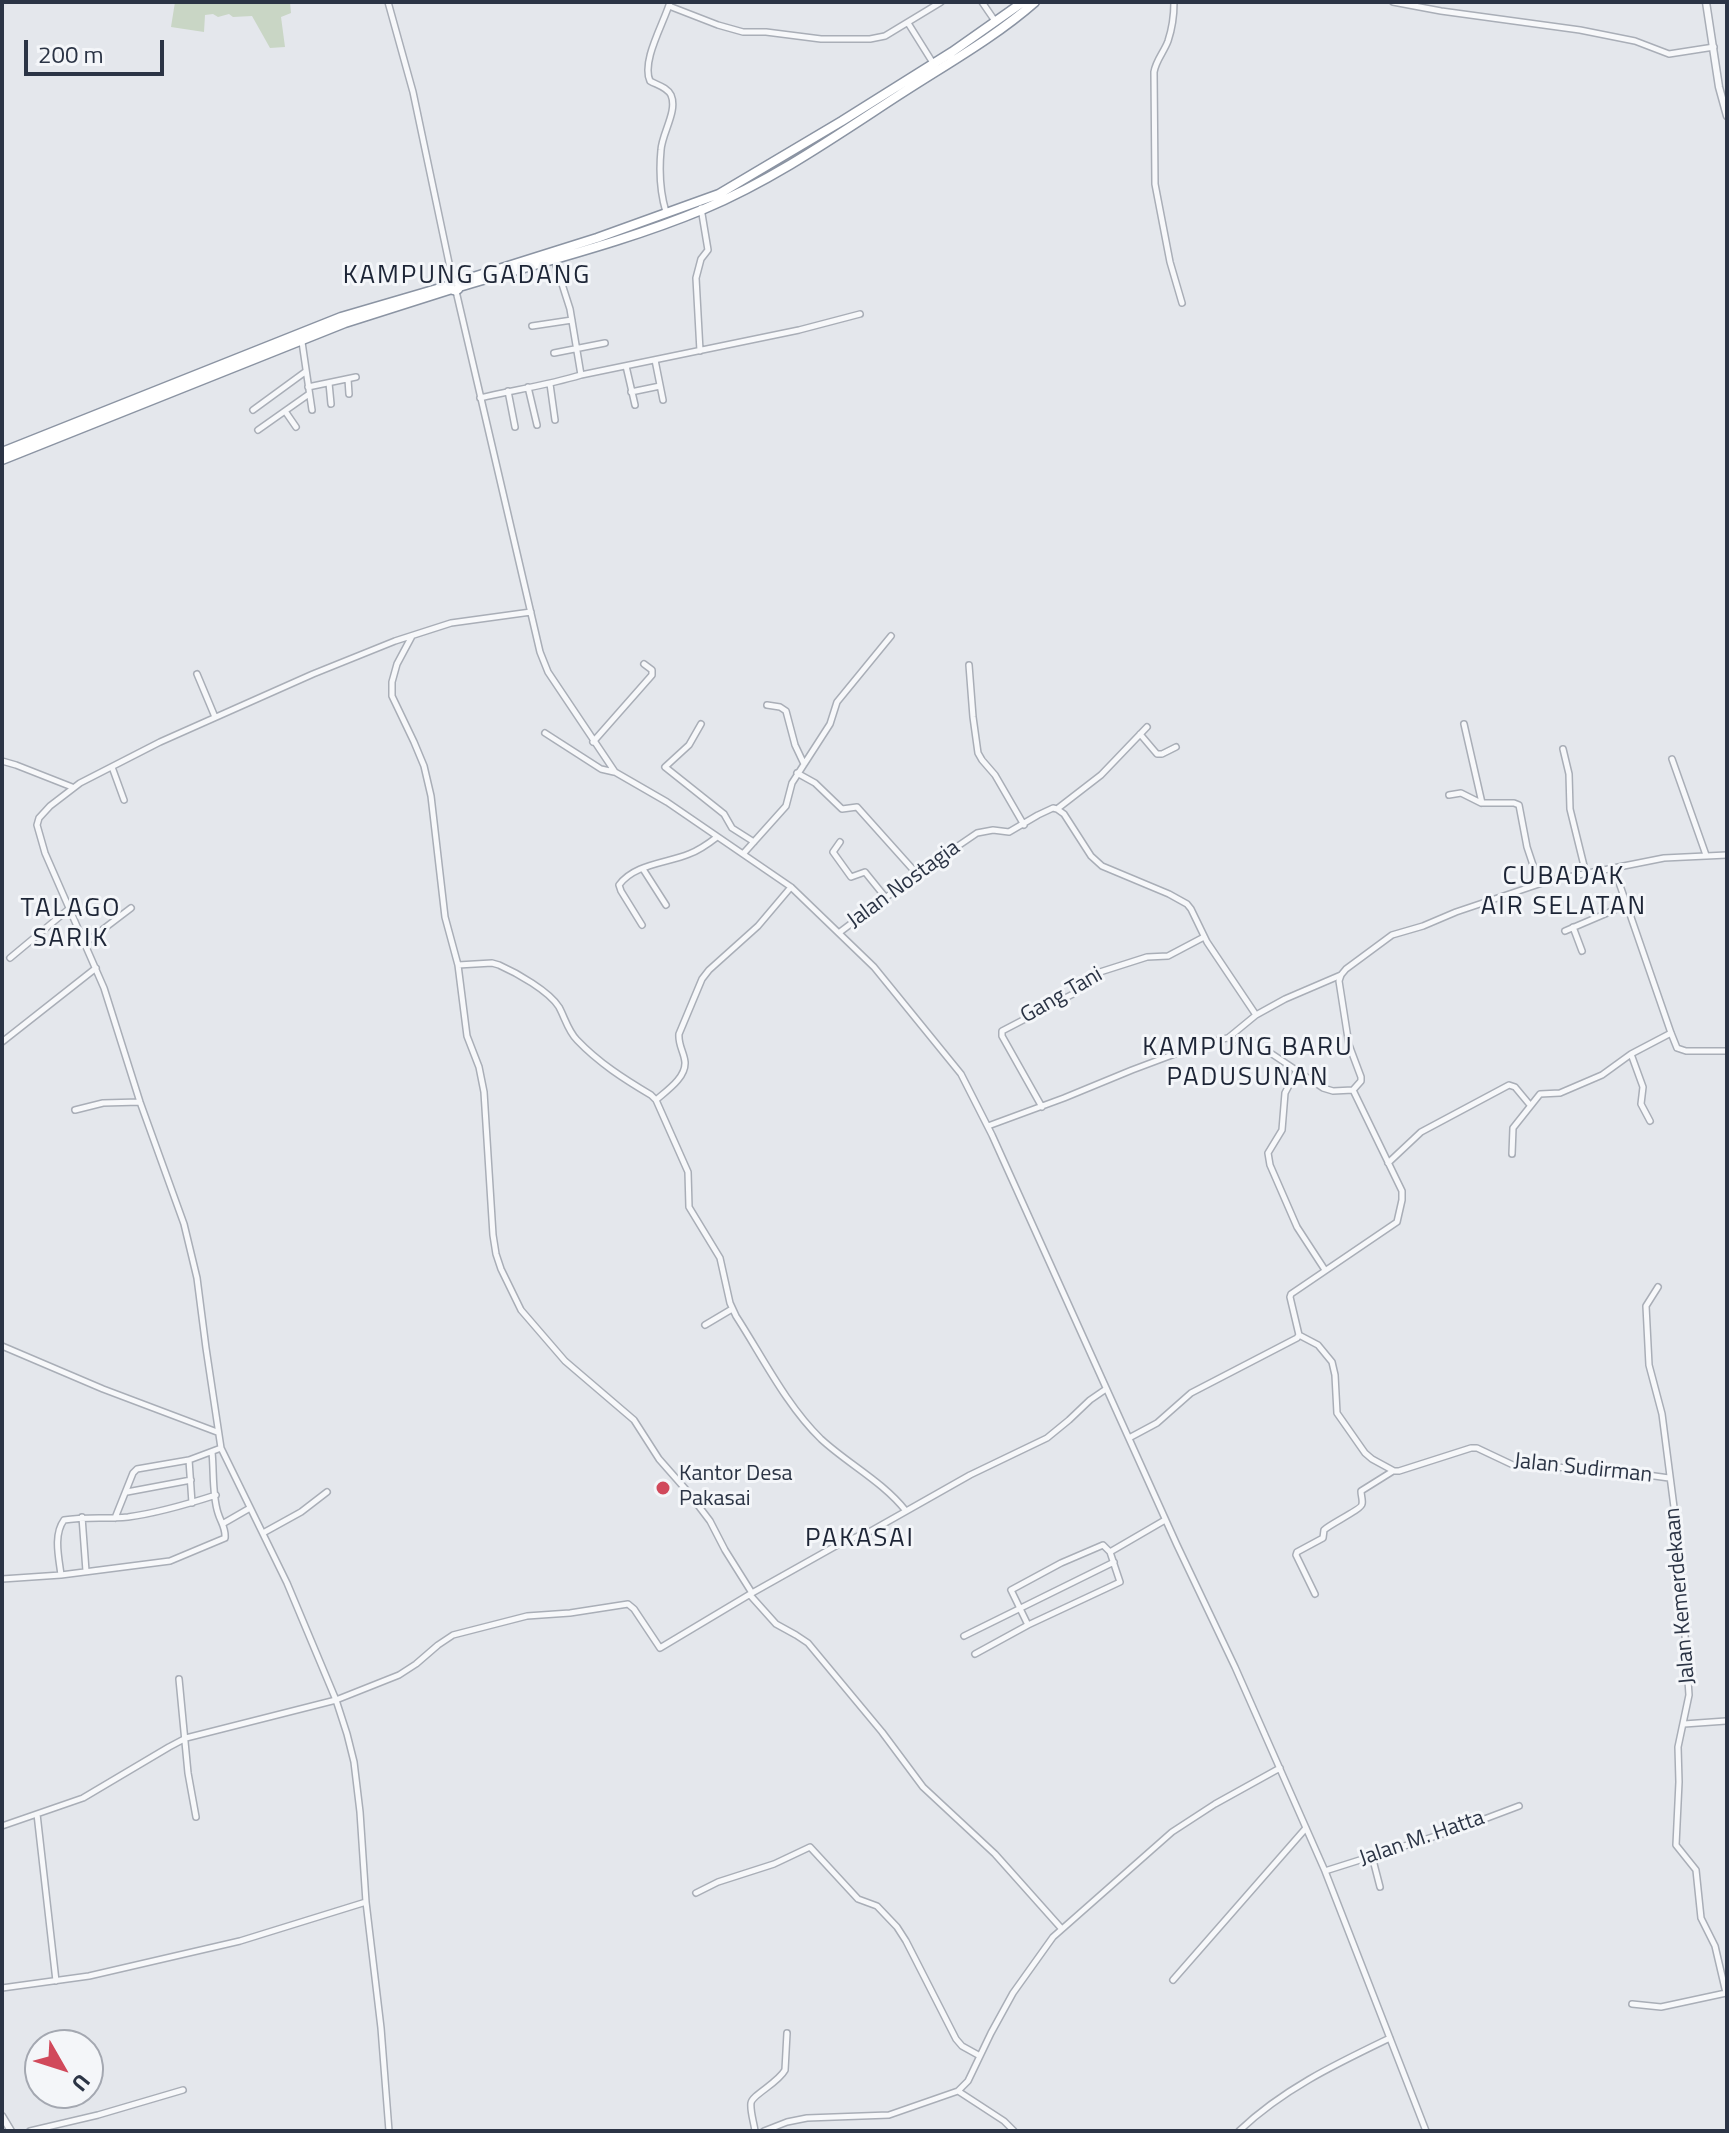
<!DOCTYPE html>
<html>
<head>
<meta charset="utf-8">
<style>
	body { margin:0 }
	#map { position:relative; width:1729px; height:2133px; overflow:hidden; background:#e4e7ec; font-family:"Titillium Web",sans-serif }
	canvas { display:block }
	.frame { position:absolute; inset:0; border:4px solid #2b3445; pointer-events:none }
	.north { position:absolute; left:24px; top:2029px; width:80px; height:80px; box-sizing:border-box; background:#f4f6f9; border:2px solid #a4a8b1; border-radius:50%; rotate:129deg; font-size:22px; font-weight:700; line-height:32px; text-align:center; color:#2b3445 }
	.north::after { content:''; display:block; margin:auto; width:28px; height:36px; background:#d1495b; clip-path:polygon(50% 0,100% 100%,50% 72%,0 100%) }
	.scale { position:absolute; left:24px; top:40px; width:140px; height:36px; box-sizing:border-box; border:4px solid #2b3445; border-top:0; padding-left:10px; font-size:24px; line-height:28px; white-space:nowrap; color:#2b3445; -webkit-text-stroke:6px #f4f6f9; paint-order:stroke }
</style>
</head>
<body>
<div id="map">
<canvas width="1729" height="2133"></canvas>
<div class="frame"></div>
<div class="north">U</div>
<div class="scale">200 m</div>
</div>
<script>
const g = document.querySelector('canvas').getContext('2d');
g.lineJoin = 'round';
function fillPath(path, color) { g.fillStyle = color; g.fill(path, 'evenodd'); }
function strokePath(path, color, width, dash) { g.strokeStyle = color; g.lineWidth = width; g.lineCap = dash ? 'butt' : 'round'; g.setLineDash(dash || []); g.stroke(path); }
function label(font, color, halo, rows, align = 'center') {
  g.font = font + ' "Titillium Web",sans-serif'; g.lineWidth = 6; g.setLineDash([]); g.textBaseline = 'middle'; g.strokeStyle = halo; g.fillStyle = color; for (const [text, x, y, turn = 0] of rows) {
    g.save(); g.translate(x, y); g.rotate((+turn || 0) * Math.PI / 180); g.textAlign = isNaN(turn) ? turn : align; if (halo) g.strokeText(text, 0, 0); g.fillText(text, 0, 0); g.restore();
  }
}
const green = new Path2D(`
	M175,2H290L291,13L281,17L285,47L270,48L252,16L233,17L229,14L218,17L213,14L205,15L204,32L171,27Z`);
const minor = new Path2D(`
	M388,2L413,92L453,282
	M982,2L995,21
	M1174,2C1174,15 1172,29 1168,41C1164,52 1156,60 1154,72L1155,184L1170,262L1182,303
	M1393,2L1441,11L1580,30L1635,41L1669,54L1714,47
	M669,6L718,25L743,32H766L821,39H870L885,36L941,2
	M908,23L933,63
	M666,212C660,192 659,171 661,150C662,133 678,111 671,95C667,87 657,85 650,81C641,61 664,23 670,2
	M554,259L570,309L581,375
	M456,291L540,652L548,672L615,772L667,802L791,887L874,967L961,1074L992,1135L1177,1545L1235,1667L1325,1871L1426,2131
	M532,326L572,320
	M302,342L312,410
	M700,351L696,278L701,259L708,250L701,208
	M554,353L605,343
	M655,360L663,400
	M626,366L635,405
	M348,379L349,394
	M329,383L331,404
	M550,384L555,420
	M308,387L356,377
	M528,387L537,425
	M508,391L515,427
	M631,392L660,386
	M480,398C514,390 548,385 581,375L799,330L860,314
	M253,410L305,372
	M285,411L296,427
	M258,430L309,394
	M412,636L397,664L392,682V696L414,742L424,766L431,796L445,917L458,965L467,1036L479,1067L484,1092L493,1235L496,1254L501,1269L521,1310L565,1361L634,1420L659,1459L688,1492L710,1521L725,1550L752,1593L841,1543L871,1531L970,1475L1047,1438L1069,1420L1090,1400L1106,1389
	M969,665L973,717L978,753L982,760L995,775L1024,825
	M197,674L215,717
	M767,705L780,707L786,711L795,745L804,764
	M701,724L689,745L665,767L724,814L732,828L754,842
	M1464,724L1482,803H1514L1519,805L1527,847L1539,883
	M545,733L601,769L614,772
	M1140,734L1157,754H1162L1176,747
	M593,742L652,675V670L644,664
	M1563,749L1569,774L1570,809L1586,874
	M1672,759L1706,855
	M2,761L16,765L72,787
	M112,767L124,800
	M797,773L815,783L842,809L857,807L917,874
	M1449,795L1461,793L1481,803
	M1057,809L1101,775L1147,727
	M840,842L833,852L851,877L865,872L886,898
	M743,854L786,806L792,783L830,724L837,702L891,636
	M1614,868L1671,1033L1677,1048L1686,1051H1727
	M643,869L666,905
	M642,925L621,891L619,885C634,864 667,863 689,854C700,850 708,844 717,837
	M1573,927L1582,951
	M1565,931L1626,905
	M840,932L917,874L977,833L993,830L1009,832L1038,815L1053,808L1057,809L1064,814L1091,856L1102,866L1169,894L1187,904L1191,909L1207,942L1256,1015L1228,1038
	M85,943L131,908
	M10,958L70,908
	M458,965L492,963L499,965C517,973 549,991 559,1007C565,1018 568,1031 577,1040C599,1063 624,1079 651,1095L656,1100L688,1172L689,1207L720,1258L730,1303L736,1316C762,1356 786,1405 821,1439C848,1464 882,1481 906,1511
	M1256,1015L1285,999L1341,975
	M2,1042L96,968
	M1631,1054L1643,1087L1641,1104L1650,1121
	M1297,1070L1285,1093L1282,1130L1268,1153L1270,1165L1297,1227L1325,1270
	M656,1100C666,1091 686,1078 685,1062C684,1052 678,1045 679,1034L702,979L709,970L758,926L791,887
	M1042,1107L1002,1036V1031L1073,994L1100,972L1147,957L1168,956L1204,937
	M75,1110L103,1103L140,1102
	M988,1126L1064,1098L1132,1070L1196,1046L1227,1038L1257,1044L1323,1088L1333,1091L1353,1090L1361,1081V1077L1349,1045L1339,981L1341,975L1346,969L1392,935L1423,926L1456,912L1548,881L1664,858L1727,855
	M1512,1154L1513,1128L1540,1094L1560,1093L1602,1075L1631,1054L1671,1033
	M1388,1163L1421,1132L1509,1085L1515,1087L1530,1105
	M1658,1287L1646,1306L1649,1365L1662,1414L1679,1546L1689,1695L1678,1747L1679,1782L1676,1845L1696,1870L1701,1918L1715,1946L1726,1993
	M705,1325L732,1309
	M1299,1335L1318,1345L1332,1362L1335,1375L1337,1413L1365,1453L1372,1459L1394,1471H1399L1471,1448H1477L1513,1465L1611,1470L1669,1478
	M2,1346L103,1389L217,1432
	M1129,1438L1157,1423L1191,1393L1297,1338L1299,1335L1290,1297L1291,1294L1397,1222L1402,1200V1191L1353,1090
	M189,1460L192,1503
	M127,1492L191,1480
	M82,1517L86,1571
	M115,1518L133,1473L137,1469L189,1460L221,1448
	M224,1523L250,1508
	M263,1533L301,1512L327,1492
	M1103,1545L1110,1552L1120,1582L1028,1625L1011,1590L1061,1563Z
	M1110,1552L1165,1520
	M61,1575C59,1558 53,1535 64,1520C85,1517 106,1519 128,1517C158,1513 188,1504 216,1495
	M2,1579L61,1575L170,1561L225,1538C226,1528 221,1523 218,1513C212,1495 214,1471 212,1452
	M1315,1594L1296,1555L1297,1552L1323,1538L1324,1530C1330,1524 1362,1509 1362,1504C1363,1500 1361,1496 1361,1491L1393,1471
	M750,1595L776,1624L796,1635L808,1643L882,1732L923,1787L995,1854L1061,1928
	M964,1636L1114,1562
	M975,1654L1028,1625
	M179,1679L188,1773L196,1817
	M1684,1724L1726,1721
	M37,1814L56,1981
	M2,1826L83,1798L169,1747L186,1738L336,1700L399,1675L416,1664L438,1645L453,1635L527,1616L570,1613L628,1604L634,1609L660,1648L752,1593
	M1372,1856L1380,1887
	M1325,1871L1458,1829L1519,1806
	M696,1893L718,1882L774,1864L810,1847L858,1899L877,1906L897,1927L906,1941L956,2039L962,2046L980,2056
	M1173,1980L1306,1828
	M2,1988L89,1976L240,1941L366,1902
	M1632,2004L1661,2007L1726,1993
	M958,2091L1004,2121L1014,2131
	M30,2131L98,2115L183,2090
	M389,2131L381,2028L366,1902L360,1812L354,1762L347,1734L336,1700L287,1583L221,1448L206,1348L197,1278L184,1224L140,1102L104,988L45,853L37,825L39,818L50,806L80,783L160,742L313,674L395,641L451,623L531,612
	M755,2131C754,2123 750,2111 751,2103C752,2095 778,2083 785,2070L787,2033
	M764,2131L787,2122L807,2118L889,2115L958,2091L968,2081L991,2033L1013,1993L1053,1937L1172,1832L1215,1804L1280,1768
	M1239,2131C1283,2089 1336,2064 1390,2038`);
const tertiary = new Path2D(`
	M1706,2L1719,87L1727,116
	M2,2116L11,2131`);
const trunk = new Path2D(`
	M470,278L597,238L719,194L842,121L952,52L1023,2
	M450.5 286a4.5 4.5 0 1 1 9 0a4.5 4.5 0 1 1-9 0Z
	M459,287C541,262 625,242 704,209C773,180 836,136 899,95C945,65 994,38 1035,2
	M2,452L341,317L447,286
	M2,460L345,323L452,289`);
const markers = [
	[663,1488,8,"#d1495b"]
];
const streetNames = [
	["Jalan Nostagia",904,885,-36],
	["Gang Tani",1062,996,-30],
	["Jalan Sudirman",1583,1469,6],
	["Jalan Kemerdekaan",1681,1596,-95],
	["Jalan M. Hatta",1422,1839,-19]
];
const poiNames = [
	["Kantor Desa",679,1475],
	["Pakasai",679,1500]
];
const quarterNames = [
	["KAMPUNG GADANG",467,277],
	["CUBADAK",1564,878],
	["AIR SELATAN",1564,908],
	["TALAGO",71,910],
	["SARIK",71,940],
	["KAMPUNG BARU",1248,1049],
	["PADUSUNAN",1248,1079],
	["PAKASAI",860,1540]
];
fillPath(green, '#c9d6c5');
strokePath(minor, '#a9aeb7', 8);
strokePath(tertiary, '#a9aeb7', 9);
strokePath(trunk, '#8b94a3', 11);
strokePath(minor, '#f7f8fa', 5);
strokePath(tertiary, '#f7f8fa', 6);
strokePath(trunk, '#fff', 8);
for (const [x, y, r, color] of markers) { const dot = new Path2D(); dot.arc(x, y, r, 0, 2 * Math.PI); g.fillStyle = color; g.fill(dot); strokePath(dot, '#f4f6f9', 3); }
label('22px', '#2b3445', '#f4f6f9', streetNames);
label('22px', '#2b3445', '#f4f6f9', poiNames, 'left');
g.letterSpacing = '2px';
label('26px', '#1d2536', '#f4f6f9', quarterNames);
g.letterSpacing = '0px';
</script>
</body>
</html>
